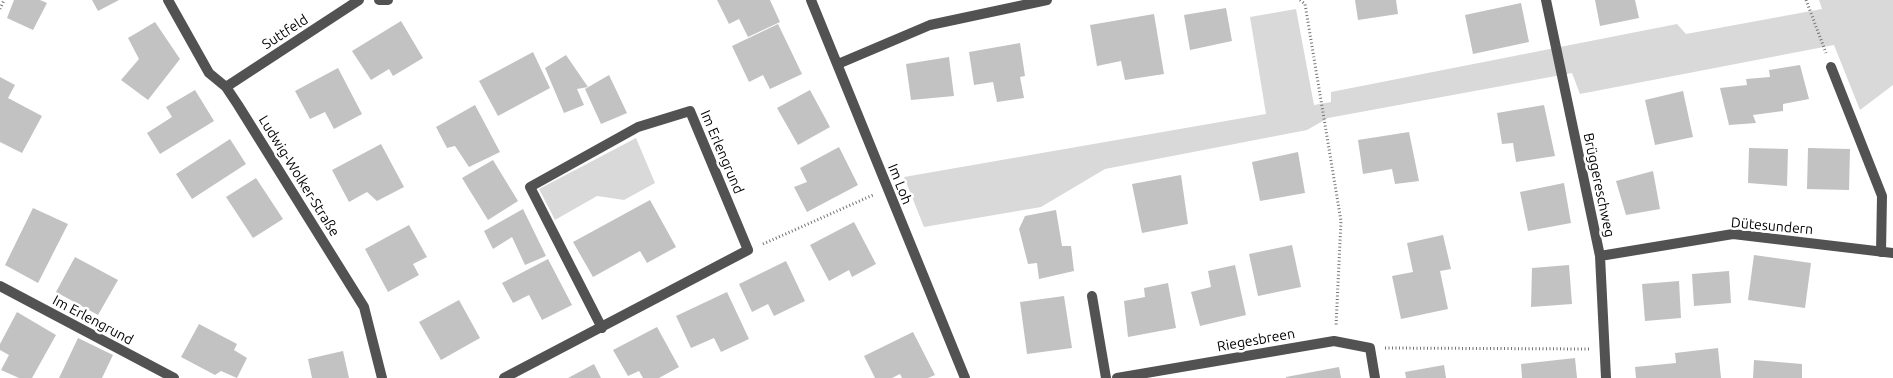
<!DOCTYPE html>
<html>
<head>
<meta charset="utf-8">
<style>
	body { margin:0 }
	canvas { display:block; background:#fff }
</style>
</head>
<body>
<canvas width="1893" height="378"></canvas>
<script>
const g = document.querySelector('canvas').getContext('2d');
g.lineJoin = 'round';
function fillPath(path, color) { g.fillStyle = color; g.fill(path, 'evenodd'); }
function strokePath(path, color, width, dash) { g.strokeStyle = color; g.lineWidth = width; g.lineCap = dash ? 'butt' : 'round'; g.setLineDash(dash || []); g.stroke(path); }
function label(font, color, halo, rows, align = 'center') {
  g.font = font + ' Ubuntu,sans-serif'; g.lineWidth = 5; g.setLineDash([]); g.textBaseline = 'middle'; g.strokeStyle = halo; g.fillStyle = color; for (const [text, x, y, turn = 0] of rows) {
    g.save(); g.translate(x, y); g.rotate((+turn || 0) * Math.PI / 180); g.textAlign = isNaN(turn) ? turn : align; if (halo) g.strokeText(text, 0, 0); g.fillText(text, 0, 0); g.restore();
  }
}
const green = new Path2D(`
	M1819,0H1893V85L1860,110L1834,45L1580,94L1572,73L1328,118L1307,130L1105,169L1041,207L924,227L904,177L1266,114L1250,17L1296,9L1314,105L1331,102V92L1677,24L1686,34L1822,9Z
	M636,138L655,183L624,200L597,196L555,220L539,189Z`);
const building = new Path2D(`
	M14,0H40L47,3L33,30L7,18Z
	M92,0H119L98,11Z
	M717,0H770L780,22L748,37L739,19L729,24Z
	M1355,0H1396L1398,14L1358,20Z
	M1595,0H1635L1639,18L1600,26Z
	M1521,3L1529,42L1473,54L1465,15Z
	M1226,8L1232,41L1190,50L1184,15Z
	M1154,14L1164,74L1125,80L1121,61L1097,66L1090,25Z
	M401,21L423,58L393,76L389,69L371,80L352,51Z
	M155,22L180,59L148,100L121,80L139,59L128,38Z
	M778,24L802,74L770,89L763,75L749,82L732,46Z
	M1020,43L1025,76L1020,77L1024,98L997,102L993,82L974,85L969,52Z
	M533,52L550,88L498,116L479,81Z
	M566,55L588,87L577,89L584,105L564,113L545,68Z
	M949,57L954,96L911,100L906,64Z
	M1800,65L1809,99L1783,104V111L1753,115L1756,123L1729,125L1720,88L1747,85L1746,79L1770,77L1769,70Z
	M338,68L362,114L334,129L325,112L310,119L295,91Z
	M609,75L627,113L601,124L585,89Z
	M0,77L15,85L8,98L42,116L22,153L0,142Z
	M195,90L214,121L160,154L147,133L172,117L166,107Z
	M810,90L830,127L798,145L777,108Z
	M1683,91L1693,137L1655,145L1645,100Z
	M475,105L500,152L469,167L455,146L447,148L436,127Z
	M1544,105L1555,156L1516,162L1513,143L1502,144L1497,113Z
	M1409,132L1419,181L1395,184L1392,169L1363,174L1358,140Z
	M230,139L246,164L192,199L176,174Z
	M381,144L404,187L377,201L367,192L349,202L332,170Z
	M839,147L858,185L807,212L794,187L807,182L800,168Z
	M1749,148L1788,149L1787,186L1748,183Z
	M1808,148L1850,149L1849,190L1807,189Z
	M1298,152L1305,193L1260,201L1252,162Z
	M493,160L518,201L488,220L462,178Z
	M1653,171L1660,209L1626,215L1616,181Z
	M1181,175L1188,224L1142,233L1132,184Z
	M256,178L283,219L253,238L226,197Z
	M1564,183L1571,223L1528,231L1520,192Z
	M650,200L676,247L647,263L640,251L593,277L573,242Z
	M33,208L68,224L38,283L5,265Z
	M523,209L546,256L525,265L512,237L493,249L484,231Z
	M1056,210L1062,246H1071L1074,271L1039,279L1037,263L1028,264L1019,229L1025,216Z
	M854,222L876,264L852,277L849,270L829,281L810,245Z
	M409,225L427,257L413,264L419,275L388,292L365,249Z
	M1443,235L1451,269L1440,271L1448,309L1401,319L1392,276L1413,272L1407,243Z
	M1292,245L1301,287L1258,296L1249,254Z
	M1754,255L1811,263L1805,308L1748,300Z
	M75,257L118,280L98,315L56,292Z
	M548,259L572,305L542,320L529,295L513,303L502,283Z
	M786,261L805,301L774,316L768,304L752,312L739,284Z
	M1235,265L1246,315L1200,326L1191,292L1211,287L1208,271Z
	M1569,265L1572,304L1531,307L1532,268Z
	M1729,271L1731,303L1694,306L1692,274Z
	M1679,281L1681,318L1645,321L1642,284Z
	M1168,283L1176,328L1128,337L1124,301L1145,297L1144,288Z
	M727,292L749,339L721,352L714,338L691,348L676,316Z
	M1064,296L1072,348L1027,354L1020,302Z
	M459,300L480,338L441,360L419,322Z
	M17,312L56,335L32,378H19L1,370L9,355L0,350V344Z
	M199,324L237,344L234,350L247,358L237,378L221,371L215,375L181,357Z
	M657,327L679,367L659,378H643L639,371L628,376L613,350Z
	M913,332L935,375L928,378H902L900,374L892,378H875L864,356Z
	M78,338L113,355L102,378H59Z
	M1718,348L1721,378H1636L1635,367L1676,363L1675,353Z
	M343,351L349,378H312L308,359Z
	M1575,358L1577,378H1522L1521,364Z
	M1754,360L1802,364V378H1753Z
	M594,364L601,378H568Z
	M1444,365L1446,378H1406L1405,372Z
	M1339,367L1341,378H1286V377Z`);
const path = new Path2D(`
	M1300,0L1305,4L1341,221L1336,326
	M1806,0L1826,53
	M0,9L4,0
	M763,244L873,195
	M1385,348L1589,349`);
const minor = new Path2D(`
	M168,0L209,73L226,87L238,105L364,307L382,378
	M379,0H388
	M811,0L965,378
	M1546,0L1600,256L1606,378
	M838,64L930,25L1047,0
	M1831,67L1882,196L1881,252
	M226,87L359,0
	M1600,256L1733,234L1893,253
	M0,286L174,378
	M1092,296L1106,378
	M504,378L748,250L690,111L638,127L530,187L602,328
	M1117,378L1334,341L1370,348L1375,378`);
const streetNames = [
	["Suttfeld",285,32,-33],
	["Im Erlengrund",722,152,67],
	["Ludwig-Wolker-Straße",299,176,58],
	["Im Loh",900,184,68],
	["Brüggereschweg",1599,185,78],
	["Dütesundern",1772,226,5],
	["Im Erlengrund",93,320,28],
	["Riegesbreen",1256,340,-10]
];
fillPath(green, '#d9d9d9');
fillPath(building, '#c2c2c2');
strokePath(path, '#747474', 3, [1, 2.5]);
strokePath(minor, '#525252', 10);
label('14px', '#000', '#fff', streetNames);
</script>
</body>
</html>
